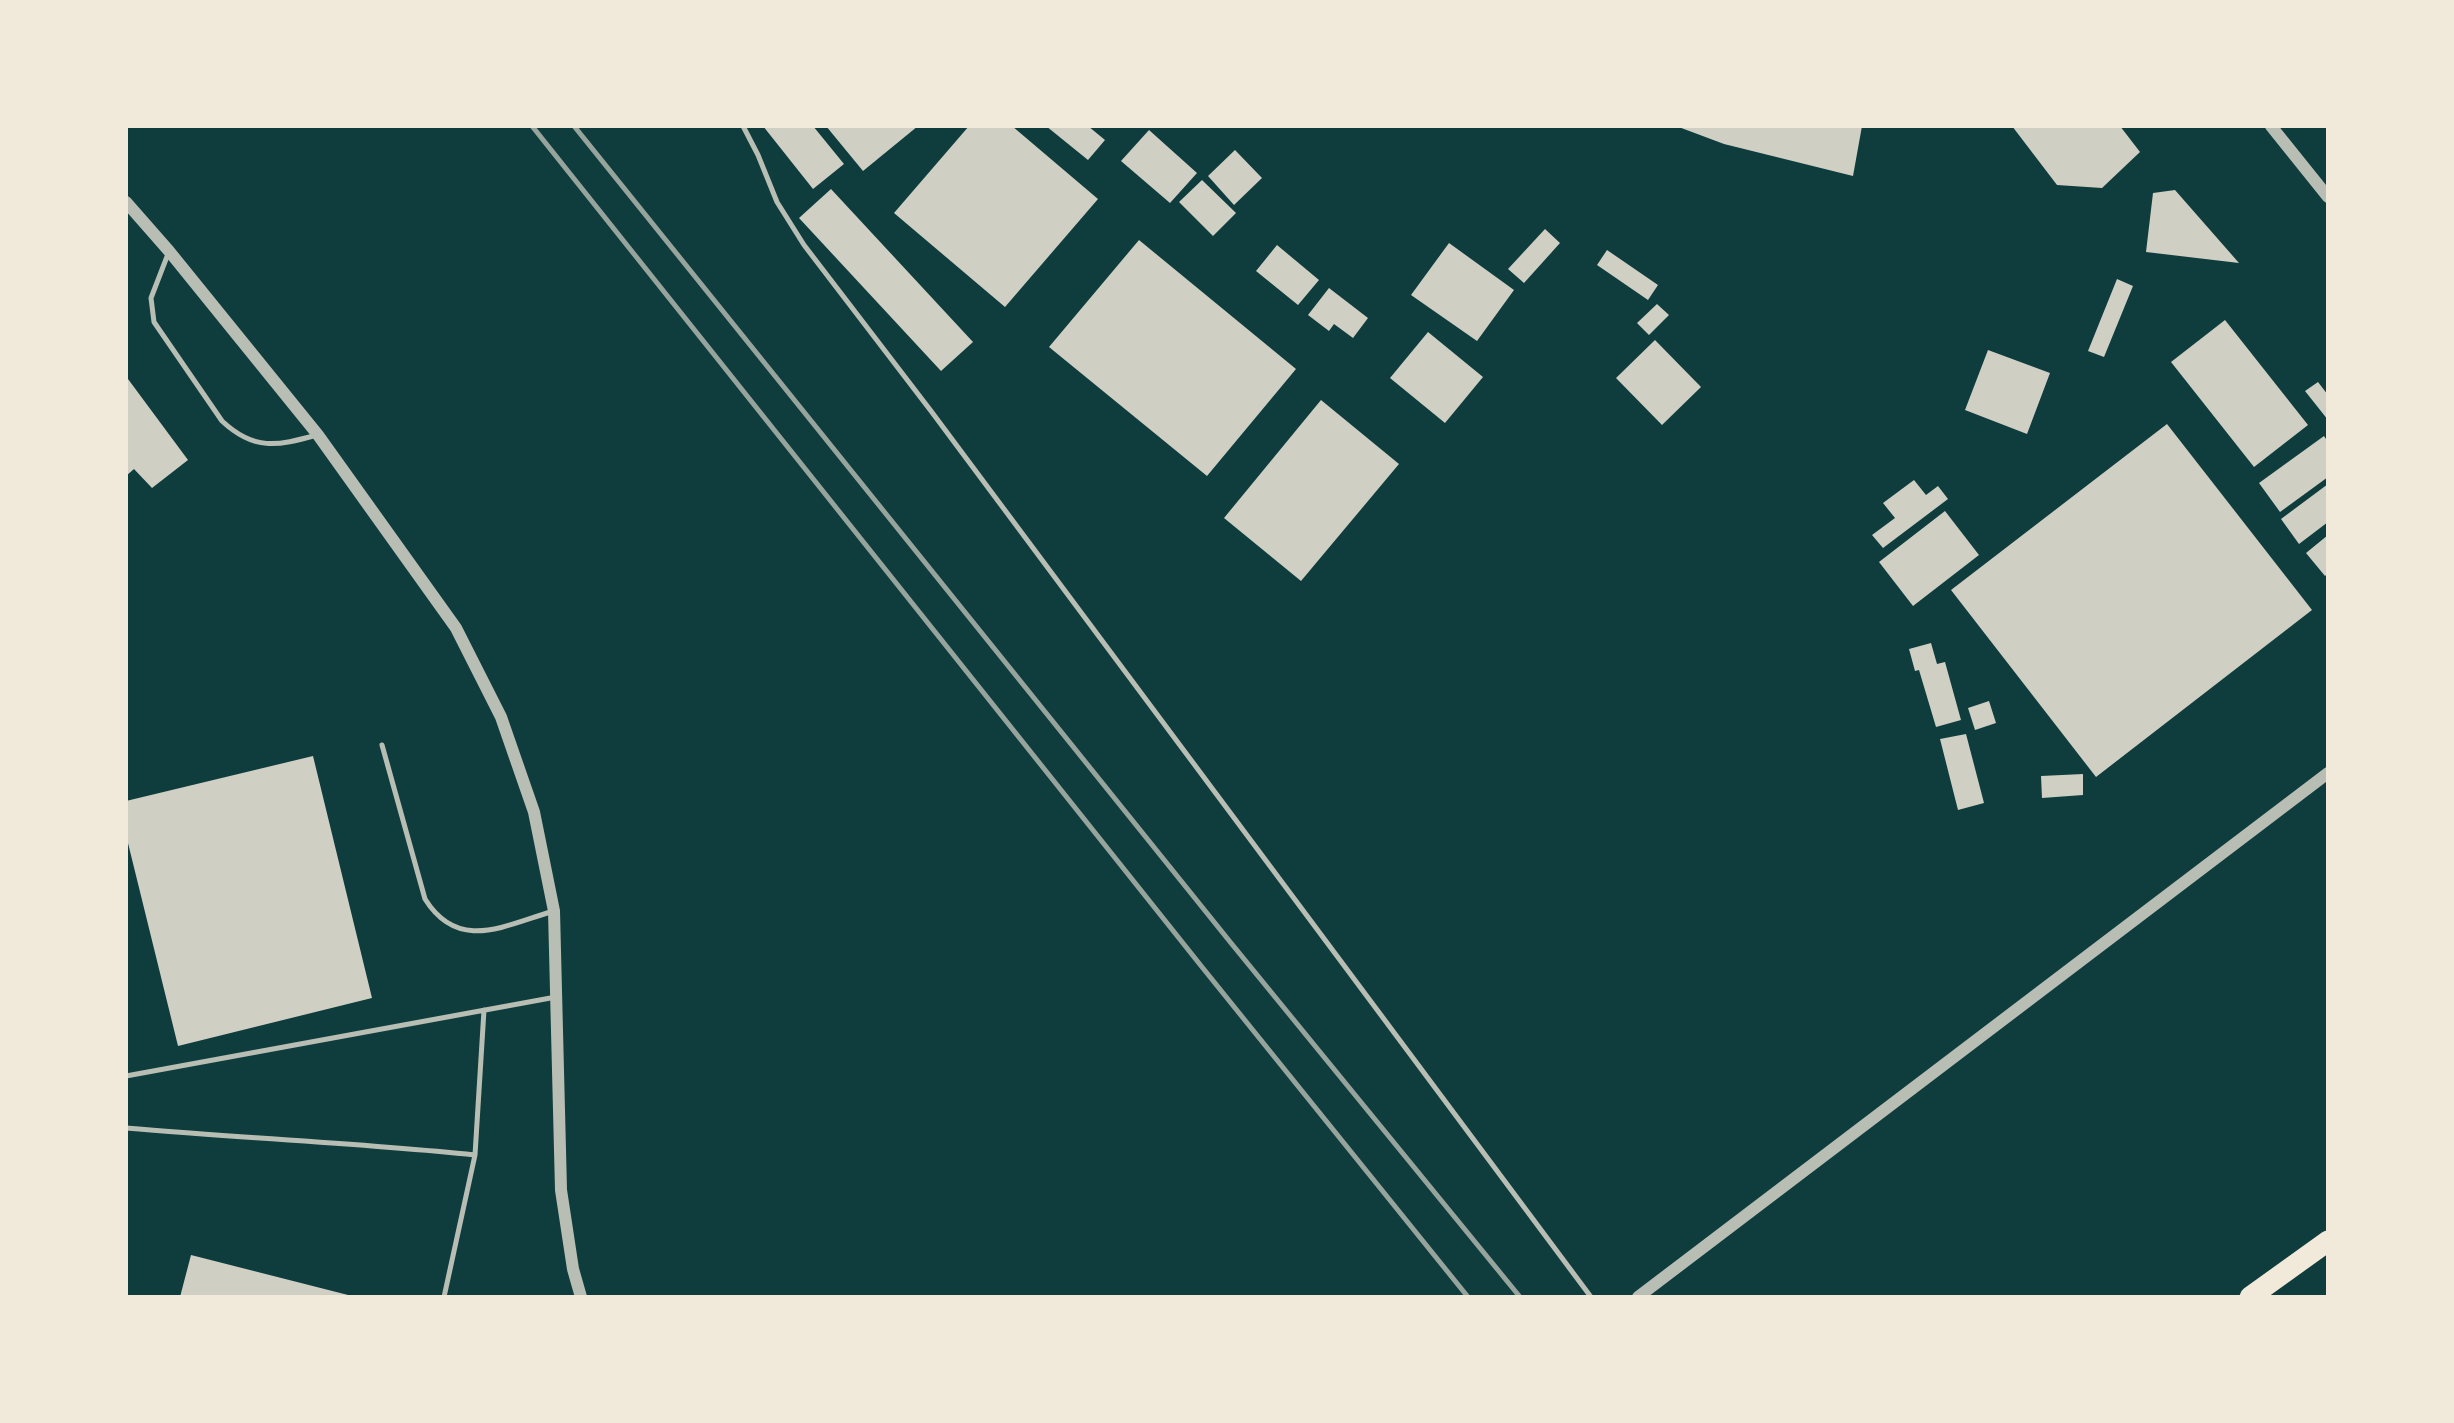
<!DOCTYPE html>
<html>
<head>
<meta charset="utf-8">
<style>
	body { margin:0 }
	#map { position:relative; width:2454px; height:1423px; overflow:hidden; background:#0f3d3e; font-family:"Archivo Narrow",sans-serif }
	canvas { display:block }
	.frame { position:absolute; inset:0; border:128px solid #f1e9da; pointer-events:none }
</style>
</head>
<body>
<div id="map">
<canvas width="2454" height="1423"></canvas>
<div class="frame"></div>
</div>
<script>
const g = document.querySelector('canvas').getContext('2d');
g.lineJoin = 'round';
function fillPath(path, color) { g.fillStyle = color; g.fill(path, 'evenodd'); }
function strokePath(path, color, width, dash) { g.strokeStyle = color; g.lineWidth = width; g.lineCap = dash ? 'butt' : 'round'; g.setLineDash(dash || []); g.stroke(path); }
const building = new Path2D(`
	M763,126H813L844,164L813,189Z
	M826,126H918L863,171Z
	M969,126H1012L1098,199L1005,307L894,213Z
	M1046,126H1088L1105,140L1088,160Z
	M1676,126H1862L1853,176L1724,144Z
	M2012,126H2120L2140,152L2102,188L2057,185Z
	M1149,130L1197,173L1170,203L1121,161Z
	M1235,150L1262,178L1234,205L1208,176Z
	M1202,180L1236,213L1213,236L1179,202Z
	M831,189L973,342L941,371L799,218Z
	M2175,190L2239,263L2146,252L2153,193Z
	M1545,229L1560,243L1524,283L1508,269Z
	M1139,240L1296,369L1207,476L1049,347Z
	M1449,243L1514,290L1477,341L1411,295Z
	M1277,245L1319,280L1298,305L1256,271Z
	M1607,250L1658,285L1648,300L1597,265Z
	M2117,279L2133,286L2104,357L2088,351Z
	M1329,288L1368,318L1353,338L1334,324L1329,331L1308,315Z
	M1657,304L1669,315L1649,335L1637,323Z
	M2225,320L2308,425L2254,467L2171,362Z
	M1428,332L1483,377L1445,423L1390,378Z
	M1655,340L1701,387L1662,425L1616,378Z
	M1988,350L2050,373L2027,434L1965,410Z
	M128,379L188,460L152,488L134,469L126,476V382Z
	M2318,382L2328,395V420L2305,391Z
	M1321,400L1399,464L1301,581L1224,518Z
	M2167,424L2312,610L2096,777L1951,590Z
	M2324,436L2328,442V477L2280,512L2259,483Z
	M1914,480L1926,495L1938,486L1948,499L1883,548L1872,535L1895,518L1883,503Z
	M2328,484V522L2299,544L2281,519Z
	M1945,511L1979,555L1913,606L1879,562Z
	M2328,535V573L2325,576L2306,553Z
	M1931,643L1937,664L1945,662L1961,720L1936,727L1919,670L1915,671L1909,649Z
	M1989,701L1996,723L1975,730L1968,708Z
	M1966,734L1984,803L1958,810L1940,739Z
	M313,756L372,998L178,1046L126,835V801Z
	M2083,774V795L2042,798L2041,776Z
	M191,1255L352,1296L351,1297H180Z`);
const service = new Path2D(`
	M743,126L758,155L777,202L804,245L931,411L1591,1297
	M168,254L151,298L154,322L222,421C254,451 277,446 317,435
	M382,745L425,899C459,953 505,925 554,911
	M126,1076L556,997
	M126,1128C242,1138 359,1143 475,1155
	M444,1297L475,1155L484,1010`);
const tertiary = new Path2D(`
	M2271,126L2328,197
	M126,202L169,251L318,435L456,628L501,717L534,812L554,911L561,1190L573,1269L581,1297
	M1638,1297L2328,773`);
const motorway = new Path2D(`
	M2250,1297L2328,1241`);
const rail = new Path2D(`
	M532,126L1202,967L1468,1297
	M574,126L1231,943L1520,1297`);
fillPath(building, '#cfcfc3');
strokePath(service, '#b8beb3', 5);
strokePath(tertiary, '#b8beb3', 12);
strokePath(motorway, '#f1e9da', 21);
strokePath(rail, '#97a49c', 5);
</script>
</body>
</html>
